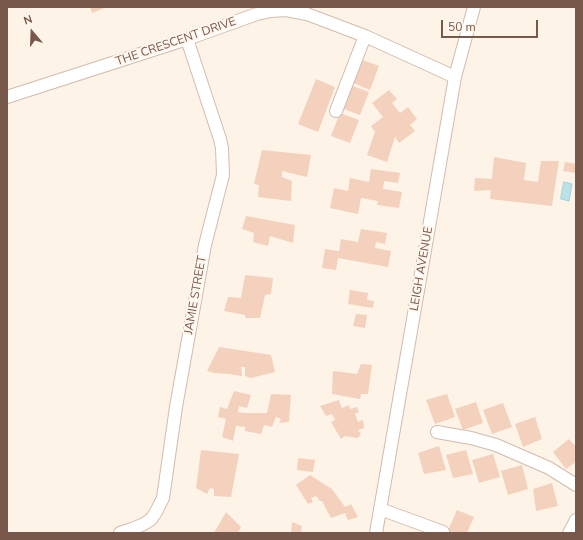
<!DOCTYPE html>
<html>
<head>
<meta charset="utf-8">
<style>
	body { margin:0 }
	#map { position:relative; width:583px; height:540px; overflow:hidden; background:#fdf3e6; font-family:"Nunito Sans",sans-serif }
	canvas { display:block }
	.frame { position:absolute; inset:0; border:8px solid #77584a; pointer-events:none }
	.north { position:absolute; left:12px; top:12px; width:40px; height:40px; -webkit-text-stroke:3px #fff7ed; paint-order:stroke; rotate:341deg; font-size:11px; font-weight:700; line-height:16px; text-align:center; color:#77584a }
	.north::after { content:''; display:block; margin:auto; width:14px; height:18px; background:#77584a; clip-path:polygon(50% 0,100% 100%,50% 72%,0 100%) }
	.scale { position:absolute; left:441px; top:20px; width:97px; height:18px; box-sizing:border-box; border:2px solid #77584a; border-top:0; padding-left:5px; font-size:12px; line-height:14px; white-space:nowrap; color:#77584a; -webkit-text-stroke:3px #fff7ed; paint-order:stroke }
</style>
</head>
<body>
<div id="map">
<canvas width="583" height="540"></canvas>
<div class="frame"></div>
<div class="north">N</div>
<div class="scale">50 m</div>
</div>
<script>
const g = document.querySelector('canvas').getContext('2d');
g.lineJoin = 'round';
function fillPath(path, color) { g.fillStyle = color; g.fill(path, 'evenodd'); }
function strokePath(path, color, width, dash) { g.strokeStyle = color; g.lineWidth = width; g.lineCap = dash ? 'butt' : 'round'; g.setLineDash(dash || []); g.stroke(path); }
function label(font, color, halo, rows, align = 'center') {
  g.font = font + ' "Nunito Sans",sans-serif'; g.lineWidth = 4; g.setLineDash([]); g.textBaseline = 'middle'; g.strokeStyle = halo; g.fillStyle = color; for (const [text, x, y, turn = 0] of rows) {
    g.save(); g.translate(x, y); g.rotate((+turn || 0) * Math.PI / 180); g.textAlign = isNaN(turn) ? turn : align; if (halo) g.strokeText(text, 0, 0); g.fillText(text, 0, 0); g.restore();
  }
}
const water = new Path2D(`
	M564,182L572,184L569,201L561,199Z`);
const building = new Path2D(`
	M90,7H107L92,13Z
	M360,59L379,66L370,90L351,82Z
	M316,79L335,87L318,132L298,124Z
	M350,85L369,92L360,115L341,108Z
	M389,90L397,99L392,103L400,113L408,107L417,119L410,125L415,131L399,143L395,137L387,162L367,155L375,132L371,126L383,117L372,103Z
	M340,113L359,120L350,143L331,136Z
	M262,150L311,155L307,177L282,171V177L292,181L291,201L258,197L259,185L254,184Z
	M494,157L526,163L524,180L538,182L541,161H559L552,206L490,199L491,190L474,191L475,178L492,179Z
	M565,162L576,164V173L563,171Z
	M371,169L400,173L398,183L384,181L383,189L402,192L399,208L377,205L378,201L361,198L358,214L330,208L334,188L348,191L350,178L369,182Z
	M246,216L295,225L293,243L270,236L268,246L253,242L254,233L242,229Z
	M361,229L387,233L385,244L376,242L375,248L391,251L388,267L338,258L336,270L322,268L325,249L339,251L341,239L358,242Z
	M245,275L273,278L271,294L265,295L260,318H245V315L224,311L228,297L241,298Z
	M350,290L368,293L367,300L374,301L373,308L348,304Z
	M356,314L367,315L365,328L353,326Z
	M219,347L271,355L275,372L251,378L245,376V367H241L242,376L228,374L214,373L207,371Z
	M361,364L372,365L368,394H361L360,399L332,394L333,371L357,374Z
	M234,391L251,395L247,408L239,406L238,412L244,413H267L271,394L291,395L289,422L279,423L281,419L276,417L272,427L264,425L261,434L245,431V427L236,426L233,441L222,437L226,419L218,417L220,407L227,409Z
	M447,394L455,417L435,424L426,400Z
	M339,400L342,408L349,405L350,409L357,407L359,412L355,414L358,422L363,420L364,428L358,430L361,434L358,438L345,436L341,439L331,422L335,420L332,414L326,416L320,406Z
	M476,402L483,423L463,430L455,409Z
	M503,403L512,427L492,434L483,410Z
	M535,417L542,439L523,447L515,424Z
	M569,439L576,447V462L566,469L553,452Z
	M439,446L446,470L424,474L418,453Z
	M201,450L239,454L231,497L214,496V489L210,488L207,494L196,488Z
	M466,450L473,474L453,478L446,455Z
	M493,454L500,477L479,483L472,460Z
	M298,458L315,460L313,472L297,470Z
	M522,465L528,489L508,495L501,471Z
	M310,475L332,489L345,507L351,504L358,517L348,520L345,513L331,518L322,501H320L316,496L311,498L313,502L308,504L296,485Z
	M552,483L558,506L536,511L533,489Z
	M457,510L474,517L467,533H447Z
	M226,512L241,527L238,533H214Z
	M292,522L302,526L301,533H291Z`);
const minor = new Path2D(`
	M7,97L187,39L257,14L271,11L286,10L307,14L365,36L455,77
	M336,111L365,36
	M437,432L471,438L496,445L549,468L576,485
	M380,509L443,532
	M120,533C129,530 141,527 150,520C156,515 159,505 163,498L176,407L205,245L223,175L222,148L220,139L187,39
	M376,533L455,77L474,7
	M569,533L576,520`);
const streetNames = [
	["THE CRESCENT DRIVE",176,42,-19],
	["LEIGH AVENUE",422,269,-80],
	["JAMIE STREET",196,295,-80]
];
fillPath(water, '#bae2e7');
strokePath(water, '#a0d2d9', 1);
fillPath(building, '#f3d1bd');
strokePath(minor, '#d1bcae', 14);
strokePath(minor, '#fff', 12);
label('12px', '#77584a', '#fff7ed', streetNames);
</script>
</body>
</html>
